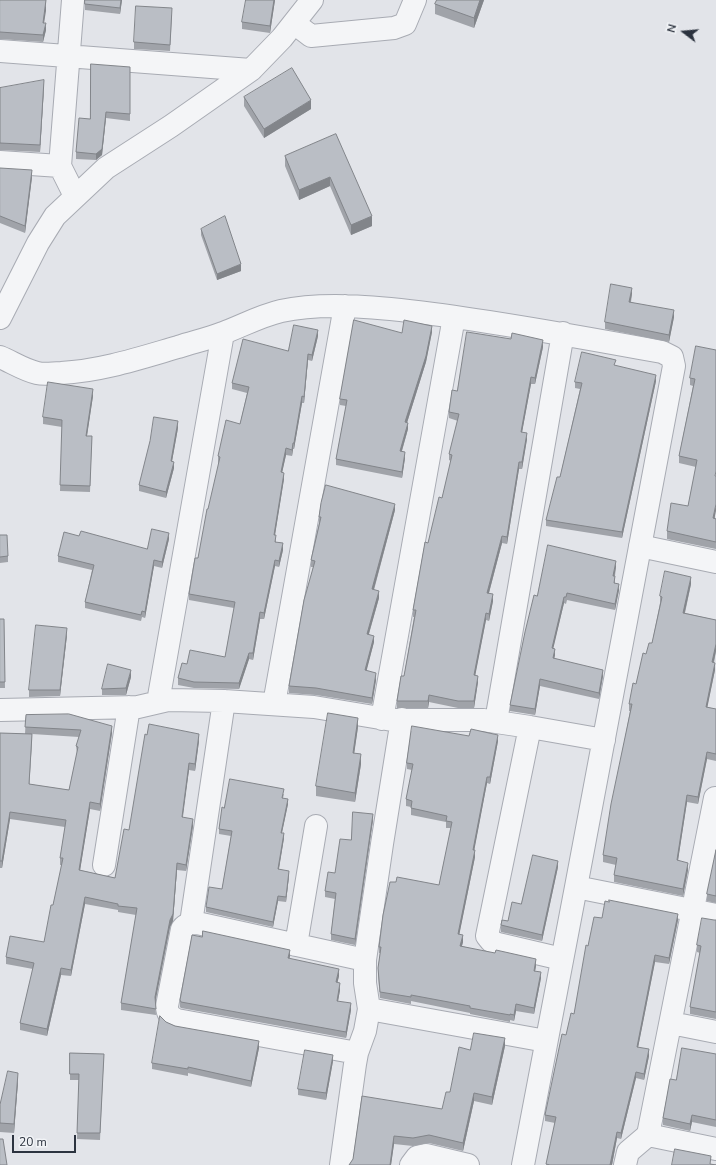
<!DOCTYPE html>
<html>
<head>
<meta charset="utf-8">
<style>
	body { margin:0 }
	#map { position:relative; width:716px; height:1165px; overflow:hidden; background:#e2e4e9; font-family:"Nunito Sans",sans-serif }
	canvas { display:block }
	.north { position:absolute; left:664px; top:12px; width:40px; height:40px; -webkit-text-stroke:3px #f1f3f6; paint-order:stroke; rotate:286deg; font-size:11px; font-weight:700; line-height:16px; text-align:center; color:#2c333f }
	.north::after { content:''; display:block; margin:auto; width:14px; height:18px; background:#2c333f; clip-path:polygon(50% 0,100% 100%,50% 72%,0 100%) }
	.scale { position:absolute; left:12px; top:1135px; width:64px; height:18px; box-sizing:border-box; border:2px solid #2c333f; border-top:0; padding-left:5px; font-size:12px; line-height:14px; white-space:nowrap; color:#2c333f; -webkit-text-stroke:3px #f1f3f6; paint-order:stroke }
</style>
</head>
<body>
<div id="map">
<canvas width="716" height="1165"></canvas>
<div class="north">N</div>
<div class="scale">20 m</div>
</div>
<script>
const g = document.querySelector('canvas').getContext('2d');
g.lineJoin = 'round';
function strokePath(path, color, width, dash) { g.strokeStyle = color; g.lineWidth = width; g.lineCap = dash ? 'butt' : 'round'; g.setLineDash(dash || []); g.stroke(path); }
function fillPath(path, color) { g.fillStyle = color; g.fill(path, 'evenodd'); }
const minor = new Path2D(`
	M73,0L60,166L75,196
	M294,23L311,36L394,28L405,24L415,0
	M0,51L251,70
	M0,162L60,166
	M0,318L38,243L55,216L106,168L171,126L251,70L282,38L312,0
	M0,357C12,362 24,370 37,373C45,375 53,373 61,373C101,371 140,358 178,347C193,342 208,339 223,333C242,326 260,316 281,311C326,301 387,308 433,314C510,324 586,338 662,352L672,357L674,366L576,887L523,1165
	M640,546L716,562
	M158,702L223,333
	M274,704L345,306
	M0,710L138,707L168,700L224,701L314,707L392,720H483L530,727L604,740
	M382,719L454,317
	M496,721L563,333
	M530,727L487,936L491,941L498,944L562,959
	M104,865L129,707
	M576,887L716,915
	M191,923L224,701
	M296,945L316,826
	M369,1009L546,1041
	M671,1023L716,1032
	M357,1053L177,1020C170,1017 167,1013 167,1006L182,929C186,924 190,923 197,923L365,960
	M648,1135L716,1149
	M341,1165L355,1064L357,1053L365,1031L369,1009L365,983V960L382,844L402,719
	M411,1165L417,1157L426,1155L468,1165
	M625,1165L628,1152L648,1135L715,798`);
const wall = new Path2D(`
	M0,0H46L44,23L46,30L43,42L0,39Z
	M122,0L120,14L85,10V4Z
	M275,0L270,33L242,29V22Z
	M437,0H484L474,28L435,14V4Z
	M172,15L170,51L134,49V42Z
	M130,67V121L106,118L102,155L96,160L76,159V152L90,119Z
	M44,87L40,152L0,150V88Z
	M244,97L311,109L264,138L244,106Z
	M336,134L372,226L351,235L330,186L299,200L285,166V156Z
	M0,168L32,177L25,233L0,223Z
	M201,229L241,271L217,280L201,235Z
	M632,294L631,302L674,317L669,342L605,329V322Z
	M432,332L426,362L407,423L408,429L402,451L405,458L402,478L336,465V459L346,406L340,405V399L402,333Z
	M318,336L312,361L308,360L304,403H302L294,449H293L292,456L286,455L282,472L284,479L275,535L276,542L283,550L279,567L275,566L264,619H260L253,660L249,659L239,689L194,688L178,685V678L187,664L225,657L234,608L189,600V594L198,558L219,463H218V456L240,424L247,393L232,389V383L288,351Z
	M696,346L715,518L716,519V549L667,539V531L688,506L696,467L679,463V456L693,386L690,385V378Z
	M543,347L535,384H531L522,432L527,439L522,469H519L507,544L502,543L489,593L493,601L489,621L486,620L475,675L478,682L474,708H458L429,702L428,708H397V701L404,676L414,617H413V610L428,543L442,498L451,461L449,460V454L458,421L449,418V412L457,391Z
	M616,366L656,381L622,538L546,526V520L560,477L580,389L575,388V382Z
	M93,396L87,436H92L90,492L60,491L62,427L43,424V417Z
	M178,428L172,461L174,468L166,498L139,491V485Z
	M395,510L374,590L379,598L369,634L374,642L366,671L376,680L372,704L316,695L289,693V686L313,567H311V560L319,523V517Z
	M0,535L8,556V562L0,563Z
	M169,539L162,568L154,566L145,618L142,617L141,621L85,608V602L92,570L58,562V556L147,549Z
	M616,567L615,576V583L619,590L615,610L567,600L566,604L564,603L553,648L555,655L554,658L603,676L599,699L540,686L535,715L510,711V705L537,596Z
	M691,584L685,613L716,620V651L714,663L715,670L707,707L716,709V761L707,759L698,804L687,802L678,860L688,870L683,896L614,882V875L616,865L603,862V855L630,711H629V704L646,654L652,643L660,603V596Z
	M0,619H4L5,688H0Z
	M67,635L60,696L29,697V690Z
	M131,677L126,695H102V689Z
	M26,715L112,733L100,811L90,809L80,870L115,878L129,830L199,741L195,771L189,770L182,817L193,826L186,871L177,870L173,921L170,927L155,1001L156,1015L121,1010V1003L136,915L118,912V910L85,904L71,976L61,975L47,1036L20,1030V1023L33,969L6,964V957L44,942L53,905L62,865H60V858L65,827L10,819L2,868H0V733L25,734ZM32,734L79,737L76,746L77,753L69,790L29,784Z
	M358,727L354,753L361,764L355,802L316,796V786Z
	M498,741L490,784L487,783L474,850L475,857L459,935L463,942L462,946L536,966L535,971L541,978L534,1014L516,1011L514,1021L510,1020V1022L470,1014V1013L411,1001V1004L380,998L378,975V968L380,953H379V947L396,882L439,885L451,828H446V822L411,815V807L406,806V799L412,770L407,769V763Z
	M284,794L283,798L288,804L282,833L284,838L279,869L289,876L286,902L278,901L273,927L206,912V907L222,889L231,836L219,834V829L224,808Z
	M373,820L355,945L331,940V934L335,899L325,897V891L335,873L351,840Z
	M716,850V903L707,901V894Z
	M558,867L542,941L501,932V925L508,921L521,904Z
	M609,902L678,920L669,964L655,962L638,1047L649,1056L644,1080L636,1078L621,1139L617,1138L612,1165H546L555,1123L545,1121V1115L566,1035L574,1014L588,946L602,918Z
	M714,920H716V1019L690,1014V1007L700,953L697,952V945Z
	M290,956L289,959L339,976L337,983L340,990L338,1001L351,1010L346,1038L181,1008L180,1007V1000Z
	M166,1022L175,1026L259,1048L251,1087L188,1073V1076L152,1069V1063Z
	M505,1046L492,1105L474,1101L463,1151L429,1143L413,1146L394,1144L391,1165H349L353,1159L442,1109L470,1050Z
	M70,1053L104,1054L100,1140L77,1139L79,1080H70Z
	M716,1054V1127L692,1122L690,1131L663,1125V1118L676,1080Z
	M333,1061L326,1100L298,1095V1089Z
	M18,1082L14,1133L0,1132V1105Z`);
const shadedWall = new Path2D(`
	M46,0V11L43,29V23Z
	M121,0H122L120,14V8Z
	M274,0H275L270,33V26Z
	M480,0H484L474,28V18Z
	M46,23V30L43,42V35Z
	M44,80V87L40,152V145Z
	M311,100V109L264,138V129Z
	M106,112V118L102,155L96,160V154Z
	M32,170V177L25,233V226Z
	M330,177V186L299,200V190Z
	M372,216V226L351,235V225Z
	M241,264V271L217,280V274Z
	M632,288V294L629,308V302Z
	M674,310V317L669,342V335Z
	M432,326V332L426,362L405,429V422Z
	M318,330V336L312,361V355Z
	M543,340V347L535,384V378Z
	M308,354V360L304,403V397Z
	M656,375V381L622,538V532Z
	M531,377V384L521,438V432Z
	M93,389V396L86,442V436Z
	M302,396V403L294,449V443Z
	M178,421V428L171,467V461Z
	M408,423V429L400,457V451Z
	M527,433V439L522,469V462Z
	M293,443V449L292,456V450Z
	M286,448V455L281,478V472Z
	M405,452V458L402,478V472Z
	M174,462V468L166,498V492Z
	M519,462V469L507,544V537Z
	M284,473V479L274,541V535Z
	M395,504V510L372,596V589Z
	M716,504V511L713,525V518Z
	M169,533V539L162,568V562Z
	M502,536V543L487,600V593Z
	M283,543V550L279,567V561Z
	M154,560V566L145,618V612Z
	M275,560V566L264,619V613Z
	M616,561V567L613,582V576Z
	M691,577V584L683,620V613Z
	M619,584V590L615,610V604Z
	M379,591V598L367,640V634Z
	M493,594V601L489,621V614Z
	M564,597V603L552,654V648Z
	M260,612V619L253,660V653Z
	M486,613V620L474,682V675Z
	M67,628V635L60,696V690Z
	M374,636V642L365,677V670Z
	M716,644V651L712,669V662Z
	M555,649V655L553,665V658Z
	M249,653V659L239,689V683Z
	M715,663V670L706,714V707Z
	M131,670V677L126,695V688Z
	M603,670V676L599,699V693Z
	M376,673V680L372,704V698Z
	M478,676V682L474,708V701Z
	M540,679V686L535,715V709Z
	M429,695V702L428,708V701Z
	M358,718V727L353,762V753Z
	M112,726V733L100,811V804Z
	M32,734V741L29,790V784Z
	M199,734V741L195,771V764Z
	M498,735V741L490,784V777Z
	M707,752V759L698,804V797Z
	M361,754V764L355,802V793Z
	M189,763V770L182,824V817Z
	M487,777V783L473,857V850Z
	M687,795V802L677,867V860Z
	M288,799V804L281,837V833Z
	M90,802V809L79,877V870Z
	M10,812V819L2,868V861Z
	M373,814V820L355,945V939Z
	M193,819V826L186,871V865Z
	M284,833V838L278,874V869Z
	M475,850V857L458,941V934Z
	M558,861V867L542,941V935Z
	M177,863V870L173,921L170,927L155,1004V997L170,920Z
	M688,863V870L683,896V889Z
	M289,871V876L286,902V897Z
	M278,896V901L273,927V922Z
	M85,897V904L71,976V970Z
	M678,914V920L669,964V958Z
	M463,935V942L460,952V946Z
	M290,950V956L288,965V958Z
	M655,955V962L637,1053V1047Z
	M536,959V966L534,977V971Z
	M61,968V975L47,1036V1029Z
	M339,969V976L336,989V982Z
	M541,972V978L534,1014V1008Z
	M340,983V990L337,1007V1001Z
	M351,1003V1010L346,1038V1032Z
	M516,1004V1011L514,1021V1015Z
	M505,1038V1046L492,1105V1097Z
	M259,1041V1048L251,1087V1081Z
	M649,1049V1056L644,1080V1074Z
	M333,1055V1061L326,1100V1093Z
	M636,1072V1078L621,1139V1133Z
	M18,1073V1082L14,1133V1124Z
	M474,1093V1101L463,1151V1143Z
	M692,1115V1122L690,1131V1124Z
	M617,1132V1138L612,1165H610Z
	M394,1136V1144L391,1165H390Z`);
const building = new Path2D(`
	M0,0H46L43,23H46L43,35L0,32Z
	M85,0H121L120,8L85,4Z
	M246,0H274L270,26L242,22Z
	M437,0H480L474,18L435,4Z
	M136,6L172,8L170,45L134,42Z
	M91,64L130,67V114L106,112L102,149L96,154L76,152L79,118L90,119Z
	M292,68L311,100L264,129L244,97Z
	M44,80L40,145L0,143V88Z
	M336,134L372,216L351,225L330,177L299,190L285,156Z
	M0,168L32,170L25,226L0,216Z
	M225,216L241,264L217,274L201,229Z
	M611,284L632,288L629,302L674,310L669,335L605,322Z
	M354,320L402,333L404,320L432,326L426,356L405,422L408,423L400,451L405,452L402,472L336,459L347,400L340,399Z
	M294,325L318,330L312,355L308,354L304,397L302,396L294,443H293L292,450L286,448L281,472L284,473L274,535H276L275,542L283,543L279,561L275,560L264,613L260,612L253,653H249L239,683L194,682L178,678L182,663L187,664L190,650L225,657L235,602L189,594L195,558H198L207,509H208L220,457L218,456L226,420L240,424L249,387L232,383L243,339L288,351Z
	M467,332L511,339L512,333L543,340L535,378L531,377L521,432L527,433L522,462H519L507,537L502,536L487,593L493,594L489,614L486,613L474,675L478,676L474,701H458L429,695L428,701H397L401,676H404L416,610H413L425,542L428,543L439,497L442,498L452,455L449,454L459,414L449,412L452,390L457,391Z
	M696,346L716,350V471L715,476H716V504L713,518L716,519V542L667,531L671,503L688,506L697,460L679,456L695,379L690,378Z
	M582,352L616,360L614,365L656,375L622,532L546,520L557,477H560L582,383L575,382Z
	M48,382L93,389L86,436H92L90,486L60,485L62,420L43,417Z
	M154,417L178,421L171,461L174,462L166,492L139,485L150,441Z
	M326,485L395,504L372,589L379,591L367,634L374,636L365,670L376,673L372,698L316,688L289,686L304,600L315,561L311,560L321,517H319L321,503Z
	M152,529L169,533L162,562L154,560L145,612L142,611L141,615L85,602L94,565L58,556L64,532L79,536L81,531L147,549Z
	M0,535H7L8,556L0,557Z
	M548,545L616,561L613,576H615L614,583L619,584L615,604L567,593L566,597H564L552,648L555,649L553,658L603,670L599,693L540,679L535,709L510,705L525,632L534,595L537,596Z
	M665,571L691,577L683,613L716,620V644L712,662L715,663L706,707L716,709V754L707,752L698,797L687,795L677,860L688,863L683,889L614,875L617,858L603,855L611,804L632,704H629L633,683L636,684L643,653L646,654L649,643H652L662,597L660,596Z
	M0,619H4L5,682H0Z
	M36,625L67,628L60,690H29Z
	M108,664L131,670L126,688L102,689Z
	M328,713L358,718L353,753L361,754L355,793L316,786Z
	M69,714L112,726L100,804L90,802L79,870L115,878L124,829L129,830L145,734L147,735L149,724L199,734L195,764L189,763L182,817L193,819L186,865L177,863L173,914L170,920L155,997L156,1009L121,1003L137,908L118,906V904L85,897L71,970L61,968L47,1029L20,1023L34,963L6,957L10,936L44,942L51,905H53L63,858H60L66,820L10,812L2,861H0V733L32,734L29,784L69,790L78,747L76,746L81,730L25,727L26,715Z
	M412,726L469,736L471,729L498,735L490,777H487L473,850H475L458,934L463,935L460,946L495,953L496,950L536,959L534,971L541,972L534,1008L516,1004L514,1015L510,1014V1015L470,1008V1006L411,995V997L380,992L378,968L381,947H379L383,915L390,882H396L397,877L439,885L452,822L446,821L447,816L411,808L412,801L406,799L413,764L407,763Z
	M230,779L284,789L282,798L288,799L281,833H284L278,869L289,871L286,897L278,896L273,922L206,907L209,887L222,889L232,831L219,829L222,807L224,808Z
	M353,812L373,814L355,939L331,934L336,893L325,891L328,872L335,873L340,839L351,840Z
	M716,850V896L707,894Z
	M533,855L558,861L542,935L501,925L502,920L508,921L512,902L521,904Z
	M609,900L678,914L669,958L655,955L637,1047L649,1049L644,1074L636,1072L621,1133L617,1132L610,1165H550L546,1164L556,1117L545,1115L562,1034L566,1035L571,1013L574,1014L586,945L588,946L594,917L602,918L605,901L609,902Z
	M702,918L714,920H716V1012L690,1007L701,946L697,945Z
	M203,931L290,950L288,958L339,969L336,982L340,983L337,1001L351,1003L346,1032L181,1002L180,1000L192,935L202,937Z
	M160,1016L166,1022L175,1026L259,1041L251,1081L188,1067V1069L152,1063Z
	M474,1033L505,1038L492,1097L474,1093L463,1143L429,1135L413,1138L394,1136L390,1165H349L353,1159L362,1096L442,1109L446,1092H450L459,1047L470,1050Z
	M682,1048L716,1054V1120L692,1115L690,1124L663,1118L670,1079L676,1080Z
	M305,1050L333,1055L326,1093L298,1089Z
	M70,1053L104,1054L100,1133H77L79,1074H70Z
	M8,1071L18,1073L14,1124L0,1123V1105Z
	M0,1139H3L7,1165H0Z
	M675,1149L711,1156L710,1164L716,1165H672Z`);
strokePath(minor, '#a8abb3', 24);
strokePath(minor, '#f4f5f7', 22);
fillPath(wall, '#a0a3a9');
fillPath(shadedWall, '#82858a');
fillPath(building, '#babec5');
strokePath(building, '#82858a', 1);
</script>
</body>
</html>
